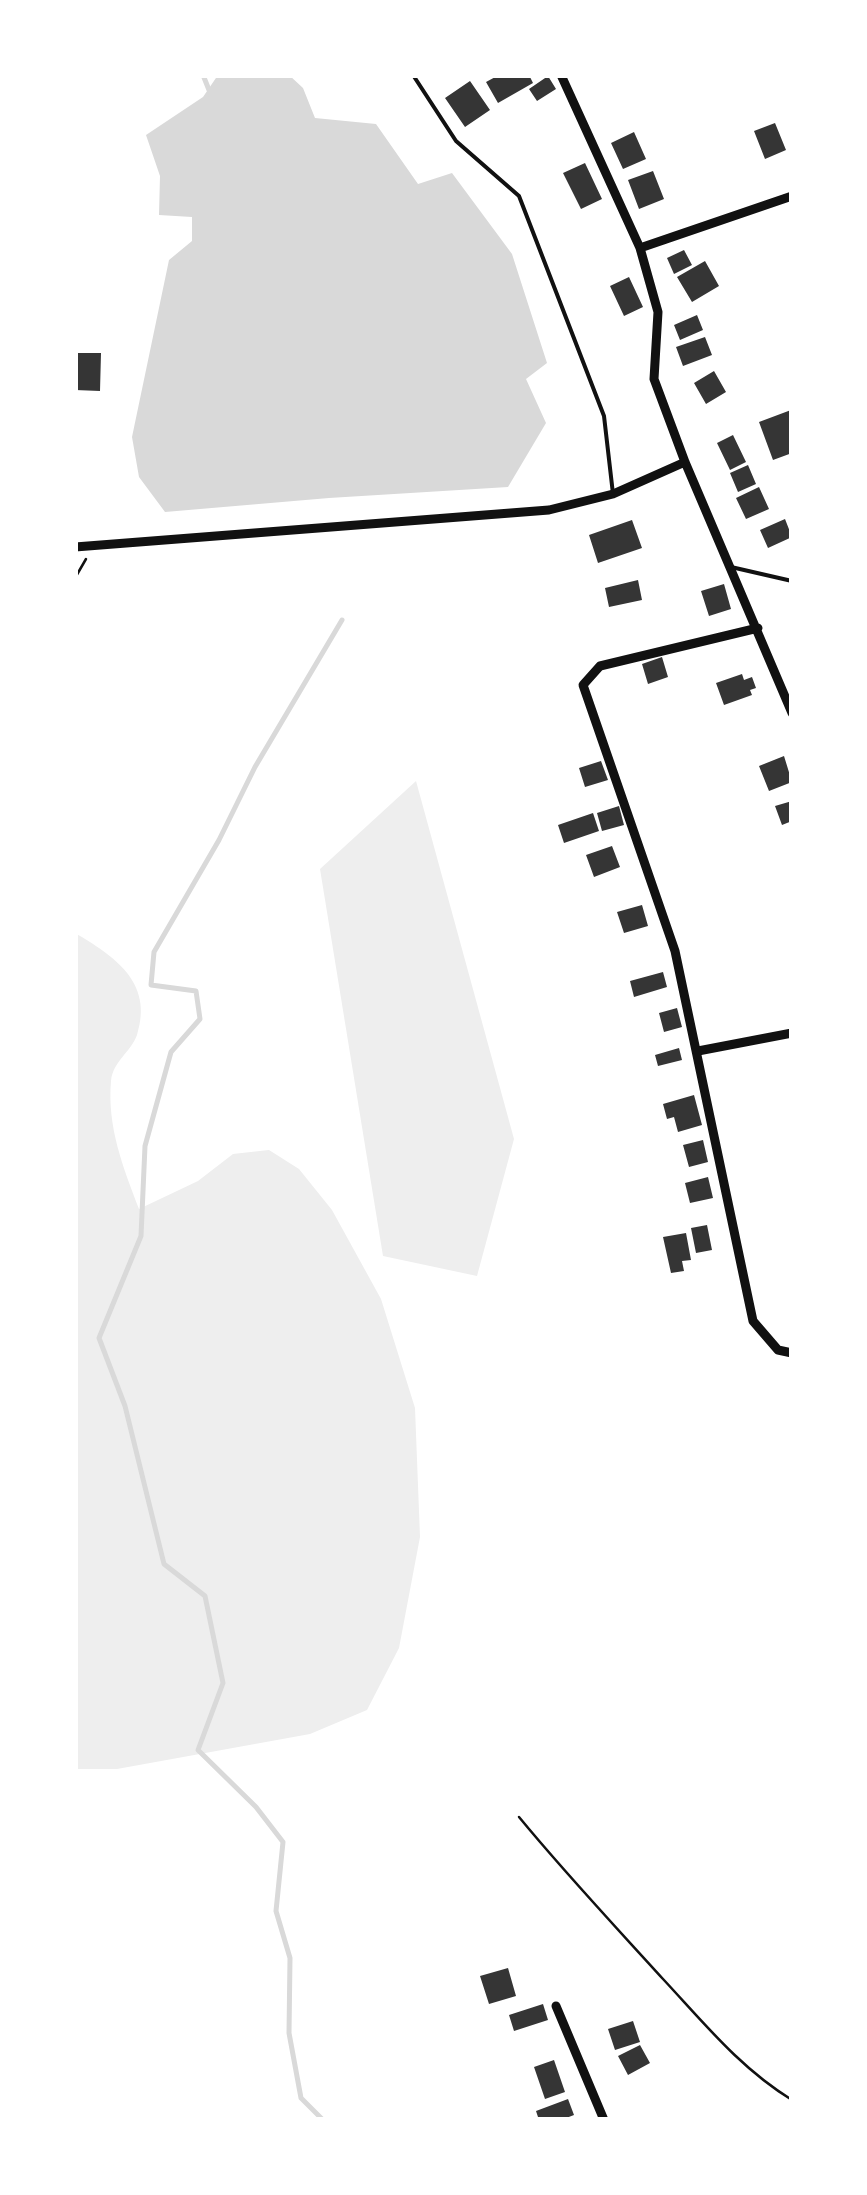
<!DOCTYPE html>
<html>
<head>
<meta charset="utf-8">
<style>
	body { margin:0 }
	#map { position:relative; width:867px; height:2195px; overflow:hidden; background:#fff; font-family:Merriweather,serif }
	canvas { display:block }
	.frame { position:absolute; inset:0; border:78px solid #fff; pointer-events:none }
</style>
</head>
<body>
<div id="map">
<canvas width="867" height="2195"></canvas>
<div class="frame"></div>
</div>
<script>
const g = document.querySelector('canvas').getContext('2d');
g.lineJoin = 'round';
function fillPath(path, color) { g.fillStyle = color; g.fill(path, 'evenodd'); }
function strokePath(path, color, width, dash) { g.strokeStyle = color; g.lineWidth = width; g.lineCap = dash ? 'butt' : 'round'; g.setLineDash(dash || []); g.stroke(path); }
const green = new Path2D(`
	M416,781L514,1139L477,1276L383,1256L320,869Z
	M75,933C114,956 154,982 137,1035C131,1052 113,1061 111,1081C107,1127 123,1167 139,1209L198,1181L233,1154L269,1150L299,1169L332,1210L381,1299L415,1408L420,1537L399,1648L367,1710L310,1734L117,1769H75Z`);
const water = new Path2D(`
	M218,75H289L303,88L315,118L376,124L418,184L452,173L512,254L547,363L526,379L546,423L508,487L329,498L165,512L139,477L132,437L169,260L192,241V217L159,215L160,176L146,135L203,97Z`);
const stream = new Path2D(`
	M203,75L211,95
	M323,2120L301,2098L289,2033L290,1958L276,1911L283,1842L256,1807L198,1750L223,1683L205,1596L164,1564L125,1406L99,1338L141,1236L145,1146L171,1052L200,1019L196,991L151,985L154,952L219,840L255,767L342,620`);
const building = new Path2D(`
	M499,75H529L533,83L498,103L486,82Z
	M548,76L556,89L537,101L529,89Z
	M470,81L490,110L465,127L445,98Z
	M775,123L786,150L765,159L754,131Z
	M634,132L646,159L623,169L611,143Z
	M585,163L602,199L581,209L563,173Z
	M653,171L664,199L639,209L628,180Z
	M684,250L692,265L674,274L667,258Z
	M705,261L719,286L692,302L677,277Z
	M629,277L643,307L624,316L610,286Z
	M697,315L703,330L680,340L674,325Z
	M705,337L712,355L683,366L676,347Z
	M75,353H101L100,391L75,390Z
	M714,371L726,392L706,404L694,383Z
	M791,410L792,453L773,460L759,422Z
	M733,435L746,462L730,470L717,443Z
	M748,465L756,484L738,492L730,473Z
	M759,487L769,509L746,519L736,498Z
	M785,519L792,537L768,548L760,530Z
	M632,520L642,548L598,563L589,535Z
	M638,580L642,600L609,607L605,588Z
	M724,584L731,609L709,616L701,591Z
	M662,657L668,677L648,684L642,664Z
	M742,674L744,680L752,677L756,688L750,690L752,695L724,705L716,683Z
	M784,756L792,782L769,791L759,766Z
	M601,761L608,780L585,787L579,768Z
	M792,801V821L782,825L775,806Z
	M619,806L624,825L602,831L597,813Z
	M593,813L599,831L564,843L558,825Z
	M612,846L620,867L594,877L586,855Z
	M642,905L648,926L624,933L617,912Z
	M663,972L667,987L634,997L630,981Z
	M677,1008L682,1027L664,1032L659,1013Z
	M679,1048L682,1060L658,1066L655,1055Z
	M694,1095L702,1125L678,1132L674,1117L667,1119L663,1104Z
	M703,1140L708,1162L689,1167L683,1145Z
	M708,1177L713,1198L690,1203L685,1183Z
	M707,1225L712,1250L696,1253L691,1228Z
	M686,1233L691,1260L682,1261L684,1271L671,1273L663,1237Z
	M508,1968L516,1996L489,2004L480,1976Z
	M543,2004L548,2020L514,2031L509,2015Z
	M633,2021L640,2042L615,2050L608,2029Z
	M640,2045L650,2063L628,2075L618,2056Z
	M554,2060L565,2092L545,2099L534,2067Z
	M568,2099L574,2115L561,2120H539L536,2111Z`);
const path = new Path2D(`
	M75,578L86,559
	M519,1817C565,1873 614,1925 663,1979C704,2023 740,2068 792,2100`);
const service = new Path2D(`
	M413,75L456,141L519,196L604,416L613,494
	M731,567L792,581`);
const minor = new Path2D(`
	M561,75L640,248L658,312L654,379L685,462L792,713
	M640,248L792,196
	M75,547L549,510L613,494L685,462
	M758,628L600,666L583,685L675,951L753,1321L778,1350L792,1353
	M698,1051L792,1033
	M556,2006L604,2120`);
fillPath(green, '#eee');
fillPath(water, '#d9d9d9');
strokePath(stream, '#d9d9d9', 5);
fillPath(building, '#353535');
strokePath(path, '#111', 2.5);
strokePath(service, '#111', 4);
strokePath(minor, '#111', 9);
</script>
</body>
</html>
